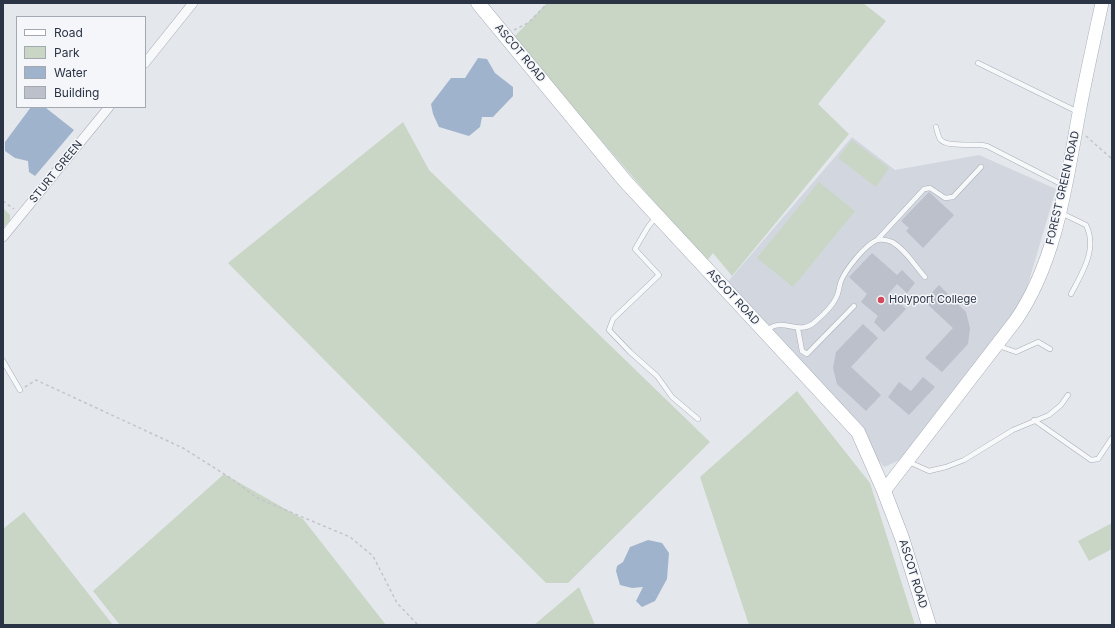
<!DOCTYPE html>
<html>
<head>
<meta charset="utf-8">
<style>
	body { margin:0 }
	#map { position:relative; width:1115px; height:628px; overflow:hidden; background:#e4e7ec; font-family:Inter,sans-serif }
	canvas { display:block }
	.frame { position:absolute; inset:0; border:4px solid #2b3445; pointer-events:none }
	.legend { position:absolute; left:16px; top:16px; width:130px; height:92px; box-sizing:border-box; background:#f4f6f9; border:1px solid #a4a8b1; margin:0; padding:5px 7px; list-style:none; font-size:12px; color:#2b3445 }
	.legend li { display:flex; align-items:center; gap:8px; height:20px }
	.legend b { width:20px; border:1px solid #a4a8b1 }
</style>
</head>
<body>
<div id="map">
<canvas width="1115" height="628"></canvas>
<div class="frame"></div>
<ul class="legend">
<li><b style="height:5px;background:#fff"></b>Road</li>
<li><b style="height:11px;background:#c9d6c5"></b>Park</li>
<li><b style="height:11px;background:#9fb4cc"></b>Water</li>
<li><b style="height:11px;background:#bbc0ca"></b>Building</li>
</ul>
</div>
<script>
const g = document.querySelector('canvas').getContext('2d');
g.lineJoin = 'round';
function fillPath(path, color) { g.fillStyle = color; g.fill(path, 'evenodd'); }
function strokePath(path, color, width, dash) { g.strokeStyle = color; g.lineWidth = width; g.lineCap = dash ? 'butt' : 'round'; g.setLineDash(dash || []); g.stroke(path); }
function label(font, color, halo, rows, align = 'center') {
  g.font = font + ' Inter,sans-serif'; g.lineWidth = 3; g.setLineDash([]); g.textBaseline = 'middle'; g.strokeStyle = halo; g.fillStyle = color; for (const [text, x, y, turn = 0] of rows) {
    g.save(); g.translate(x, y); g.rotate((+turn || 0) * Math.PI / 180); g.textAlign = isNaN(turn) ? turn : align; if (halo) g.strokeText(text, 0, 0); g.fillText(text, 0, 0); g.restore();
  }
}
const built = new Path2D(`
	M852,137L895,170L979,155L1056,189L1019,315L902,459L884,467L725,285Z`);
const green = new Path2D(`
	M547,3H863L886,21L818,104L849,134L732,276L713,253L706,262L513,38Z
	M403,122L429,170L710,442L568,583H546L228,263Z
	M852,140L889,168L876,187L838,158Z
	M819,182L855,211L793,287L757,258Z
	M3,208L10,215V220L3,228Z
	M797,391L870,483L915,625H749L700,477Z
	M224,474L303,519L386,625H120L93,591Z
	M24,512L113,625H3V529Z
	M1112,523V549L1089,561L1078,541Z
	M579,587L595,625H534Z`);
const water = new Path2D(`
	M478,58L487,59L495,73L513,87V96L493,117H482L480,127L469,136L439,127L433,114L431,104L451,78H465Z
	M31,107L46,108L74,130L35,176L29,172L28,161L15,158L5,151V142Z
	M648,540L662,543L669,553L667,579L655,601L642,607L636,601L643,587L632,588L620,585L616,571L617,566L623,562L630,547Z`);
const building = new Path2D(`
	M929,192L954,215L923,248L906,231L909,228L901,221Z
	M872,253L897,275L902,270L915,283L907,293L897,284L889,293L906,309L884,332L874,322L878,316L861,302L867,294L849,277Z
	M939,285L966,312L970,328L968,344L942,372L925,358L953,328L924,301Z
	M863,324L878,338L851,367L881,395L866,411L837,384L833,368L836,352Z
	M923,377L935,387L909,415L888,397L899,382L911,391Z`);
const path = new Path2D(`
	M514,30L528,23L548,3
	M1086,136L1112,159
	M3,201L14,209
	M25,387L36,380L183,448L232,479L257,498L350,537L373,556L397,603L418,625`);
const lane = new Path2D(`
	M978,63L1078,112
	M936,127C937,130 938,136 940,139C946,148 975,143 987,146L1065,186
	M1061,213L1086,225C1098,249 1082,273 1071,294
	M656,217L648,227L635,249L659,275L613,319L609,330L630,352L657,376L672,397L698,419
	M877,240L924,189L930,188L945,198L953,197L981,167
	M798,329L802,351L807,354L854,306
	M766,331C784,315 798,338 816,321C823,315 832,307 836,298C839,293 839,286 841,281C846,269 865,245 877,240C881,239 888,240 892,242C905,249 915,266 925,277
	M999,346L1016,352L1038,342L1050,349
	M3,361L20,390
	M1034,420L1091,460L1098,459L1112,438
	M909,462L929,471L946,467L964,460L1013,430L1049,415L1061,405L1068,395`);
const street = new Path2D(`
	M145,63L193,3
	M3,237L109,107`);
const secondary = new Path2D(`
	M884,491L1016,320C1057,260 1066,183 1079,113C1086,76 1094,40 1102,3`);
const primary = new Path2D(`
	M478,3L625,181L858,432L884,491L902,538L929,625`);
const markers = [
	[881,300,4,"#d1495b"]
];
const streetNames = [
	["ASCOT ROAD",520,53,50],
	["STURT GREEN",56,172,-51],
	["FOREST GREEN ROAD",1063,188,-77],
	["ASCOT ROAD",733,297,47],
	["ASCOT ROAD",913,574,73]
];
const poiNames = [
	["Holyport College",889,300]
];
fillPath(built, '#d2d6de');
fillPath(green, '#c9d6c5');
fillPath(water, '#9fb4cc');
fillPath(building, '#bbc0ca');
strokePath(lane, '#a9aeb7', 5.5);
strokePath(street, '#a9aeb7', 10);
strokePath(secondary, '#a9aeb7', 14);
strokePath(primary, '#a3abb8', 15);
strokePath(path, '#c2c5cb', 1.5, [3, 3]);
strokePath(lane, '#f7f8fa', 4.5);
strokePath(street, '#f7f8fa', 9);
strokePath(secondary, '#fff', 13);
strokePath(primary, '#fff', 14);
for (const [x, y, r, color] of markers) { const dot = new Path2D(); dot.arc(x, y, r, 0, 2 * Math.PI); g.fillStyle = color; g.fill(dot); strokePath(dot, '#f4f6f9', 1.5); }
label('11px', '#2b3445', '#f4f6f9', streetNames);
label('11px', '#2b3445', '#f4f6f9', poiNames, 'left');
</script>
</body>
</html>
